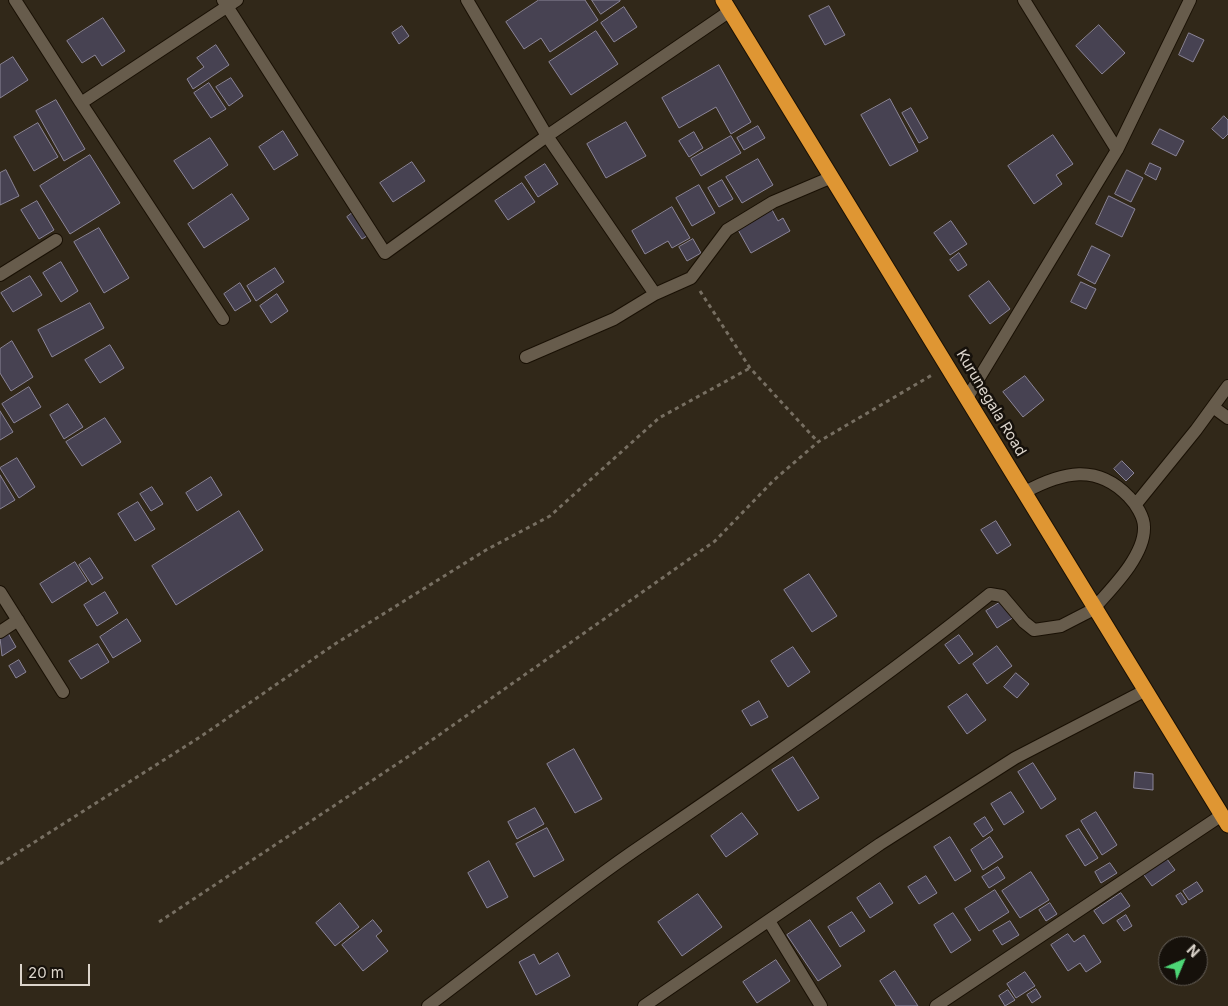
<!DOCTYPE html>
<html>
<head>
<meta charset="utf-8">
<style>
	body { margin:0 }
	#map { position:relative; width:1228px; height:1006px; overflow:hidden; background:#312819; font-family:Inter,sans-serif }
	canvas { display:block }
	.north { position:absolute; left:1158px; top:936px; width:50px; height:50px; box-sizing:border-box; background:#16110b; border:1px solid #655f58; border-radius:50%; rotate:45deg; font-size:14px; font-weight:700; line-height:20px; text-align:center; color:#dcd5cc }
	.north::after { content:''; display:block; margin:auto; width:18px; height:22px; background:#4dd676; clip-path:polygon(50% 0,100% 100%,50% 72%,0 100%) }
	.scale { position:absolute; left:20px; top:964px; width:70px; height:22px; box-sizing:border-box; border:2px solid #dcd5cc; border-top:0; padding-left:6px; font-size:15px; line-height:18px; white-space:nowrap; color:#dcd5cc; -webkit-text-stroke:4px #16110b; paint-order:stroke }
</style>
</head>
<body>
<div id="map">
<canvas width="1228" height="1006"></canvas>
<div class="north">N</div>
<div class="scale">20 m</div>
</div>
<script>
const g = document.querySelector('canvas').getContext('2d');
g.lineJoin = 'round';
function fillPath(path, color) { g.fillStyle = color; g.fill(path, 'evenodd'); }
function strokePath(path, color, width, dash) { g.strokeStyle = color; g.lineWidth = width; g.lineCap = dash ? 'butt' : 'round'; g.setLineDash(dash || []); g.stroke(path); }
function label(font, color, halo, rows, align = 'center') {
  g.font = font + ' Inter,sans-serif'; g.lineWidth = 5; g.setLineDash([]); g.textBaseline = 'middle'; g.strokeStyle = halo; g.fillStyle = color; for (const [text, x, y, turn = 0] of rows) {
    g.save(); g.translate(x, y); g.rotate((+turn || 0) * Math.PI / 180); g.textAlign = isNaN(turn) ? turn : align; if (halo) g.strokeText(text, 0, 0); g.fillText(text, 0, 0); g.restore();
  }
}
const building = new Path2D(`
	M539,0H585L598,20L550,52L541,38L524,49L506,22Z
	M592,0H620V1L601,14Z
	M829,6L845,35L825,45L809,16Z
	M624,7L637,27L614,42L601,23Z
	M103,18L125,51L102,66L95,55L82,63L67,41Z
	M1099,25L1125,53L1102,74L1076,46Z
	M402,26L409,36L399,44L392,33Z
	M596,31L618,64L571,95L549,62Z
	M1189,33L1204,40L1193,62L1179,55Z
	M216,45L229,65L193,89L187,79L204,67L197,58Z
	M13,57L28,80L0,98V65Z
	M719,65L751,122L731,134L716,107L679,128L662,98Z
	M231,78L243,96L229,106L216,87Z
	M209,83L226,109L211,118L194,93Z
	M890,99L918,151L890,166L861,115Z
	M56,100L85,149L64,161L36,111Z
	M911,108L928,138L919,143L902,113Z
	M1224,116L1228,120V134L1223,139L1212,129Z
	M626,122L646,156L606,178L587,144Z
	M38,123L58,157L34,171L14,137Z
	M758,126L765,138L744,150L737,138Z
	M1160,129L1184,141L1176,156L1152,144Z
	M283,131L298,155L274,170L259,147Z
	M694,132L703,148L689,157L679,141Z
	M1053,135L1073,164L1056,175L1062,184L1034,204L1008,166Z
	M731,136L741,153L701,176L691,159Z
	M210,138L228,165L193,189L174,161Z
	M90,155L120,203L70,234L40,186Z
	M758,159L773,185L742,203L726,177Z
	M412,162L425,181L393,202L380,183Z
	M1150,163L1161,168L1156,180L1145,174Z
	M545,164L558,184L538,197L525,177Z
	M6,170L19,196L0,205V173Z
	M1127,170L1143,178L1131,202L1115,194Z
	M722,180L733,199L719,207L708,188Z
	M522,183L535,202L508,220L495,201Z
	M699,185L715,213L692,226L676,198Z
	M232,194L249,219L204,248L188,224Z
	M1109,196L1135,209L1122,237L1096,224Z
	M37,201L54,230L39,239L21,210Z
	M672,207L690,238L672,248L668,241L645,254L632,231Z
	M771,208L778,221L783,218L790,231L751,253L737,228Z
	M355,211L370,234L362,239L347,217Z
	M951,221L967,244L950,255L934,233Z
	M99,228L129,278L104,293L74,242Z
	M693,239L701,253L687,261L679,247Z
	M1092,246L1110,255L1095,284L1078,275Z
	M959,253L967,265L958,271L950,260Z
	M61,262L78,291L61,302L43,273Z
	M275,268L284,282L256,301L247,286Z
	M30,276L42,295L13,312L1,293Z
	M989,281L1010,309L990,324L969,296Z
	M1081,282L1096,289L1086,309L1071,302Z
	M240,283L251,301L235,311L224,294Z
	M277,294L288,311L271,323L260,306Z
	M90,303L104,328L52,357L38,330Z
	M12,341L33,377L11,391L0,373V349Z
	M110,345L124,368L100,383L85,360Z
	M1025,376L1044,400L1023,417L1003,392Z
	M29,387L41,407L14,423L2,404Z
	M68,404L83,427L64,439L50,415Z
	M0,411L13,432L0,440Z
	M105,418L121,442L82,466L66,442Z
	M17,458L35,487L19,498L0,468Z
	M1122,461L1134,473L1126,481L1114,469Z
	M0,475L15,500L0,509Z
	M211,477L222,495L197,511L186,493Z
	M152,487L163,504L151,511L140,494Z
	M138,502L155,529L135,541L118,514Z
	M239,511L263,550L176,605L152,566Z
	M996,521L1011,545L997,554L981,530Z
	M90,558L103,578L92,585L79,565Z
	M75,562L87,581L52,603L40,584Z
	M809,574L837,616L812,632L784,590Z
	M105,592L118,613L97,626L84,605Z
	M1004,600L1014,617L997,628L986,611Z
	M127,619L141,641L113,658L100,637Z
	M8,633L16,647L2,656L0,638Z
	M959,635L973,654L959,664L945,645Z
	M98,644L109,662L81,679L69,661Z
	M997,646L1012,666L987,684L973,664Z
	M793,647L810,672L788,687L771,661Z
	M19,660L26,672L16,678L9,666Z
	M1016,673L1029,684L1017,698L1004,687Z
	M967,694L986,720L967,734L948,707Z
	M759,701L768,717L751,726L742,711Z
	M574,749L602,799L575,813L547,764Z
	M793,757L819,798L798,811L772,770Z
	M1033,763L1056,799L1041,809L1018,772Z
	M1135,772L1153,774V790L1134,788Z
	M1011,792L1024,812L1004,825L991,804Z
	M535,808L544,824L517,839L508,822Z
	M1096,812L1117,845L1102,855L1081,821Z
	M742,813L758,834L726,857L711,836Z
	M985,817L993,830L983,837L974,824Z
	M547,828L564,860L534,877L516,844Z
	M1079,829L1098,858L1085,866L1066,836Z
	M950,837L971,871L955,881L934,847Z
	M990,837L1003,857L983,870L971,850Z
	M1167,859L1175,870L1152,886L1144,875Z
	M489,861L508,897L487,908L468,873Z
	M1110,863L1117,873L1101,883L1095,872Z
	M998,867L1005,878L989,888L982,877Z
	M1031,872L1049,900L1020,918L1002,891Z
	M926,876L937,893L919,904L908,887Z
	M1197,882L1203,891L1189,900L1183,891Z
	M880,883L893,903L870,918L857,898Z
	M995,890L1009,912L979,931L965,909Z
	M1121,893L1130,906L1103,924L1094,911Z
	M1181,893L1187,902L1182,905L1176,896Z
	M698,894L722,927L682,956L658,922Z
	M340,903L359,927L335,946L316,923Z
	M1050,903L1057,914L1046,921L1039,910Z
	M852,912L865,931L840,947L828,927Z
	M953,913L971,940L951,953L934,925Z
	M1126,915L1132,926L1124,931L1117,921Z
	M373,920L382,931L376,936L388,951L363,971L342,945Z
	M810,920L841,966L818,981L787,935Z
	M1010,921L1019,935L1002,945L993,931Z
	M1068,934L1074,942L1084,935L1101,962L1086,972L1080,963L1068,971L1051,945Z
	M558,953L570,976L536,995L519,962L534,954L539,964Z
	M776,960L790,981L757,1003L743,982Z
	M895,971L918,1006H896L880,981Z
	M1025,972L1035,986L1016,998L1007,984Z
	M1036,989L1041,997L1032,1003L1027,995Z
	M1008,990L1015,1000L1005,1006L999,996Z`);
const path = new Path2D(`
	M700,291L750,368L818,442
	M0,864L200,737L335,644L486,550L550,516L659,418L750,368
	M159,922L412,754L715,541L774,480L818,442L932,375`);
const minor = new Path2D(`
	M15,0L81,103L237,0
	M223,0L385,253L547,136L730,11
	M467,0L547,136L655,294
	M1024,0L1117,150
	M81,103L223,319
	M0,275L56,240
	M526,357L614,319L655,294L691,278L727,230L773,202L832,177
	M967,398L1117,150L1190,0
	M1213,407L1228,418
	M1025,492C1062,472 1097,463 1129,497C1136,504 1144,517 1144,527C1145,555 1113,587 1095,607
	M1136,504L1196,430L1228,386
	M0,592L63,692
	M0,632L18,620
	M769,921L821,1006
	M428,1006C496,955 562,901 631,853C752,770 875,687 990,594L1002,596L1024,622L1034,630L1061,626L1096,608
	M644,1006L880,844L1015,758L1146,690
	M936,1006L1222,815`);
const highway = new Path2D(`
	M723,0L1228,825`);
const streetNames = [
	["Kurunegala Road",991,403,59]
];
fillPath(building, '#474252');
strokePath(building, '#8b8598', 1);
strokePath(minor, '#191004', 14);
strokePath(highway, '#191004', 17);
strokePath(path, '#776f62', 3, [4, 4]);
strokePath(minor, '#675c4c', 12);
strokePath(highway, '#df9633', 15);
label('15px', '#dcd5cc', '#16110b', streetNames);
</script>
</body>
</html>
